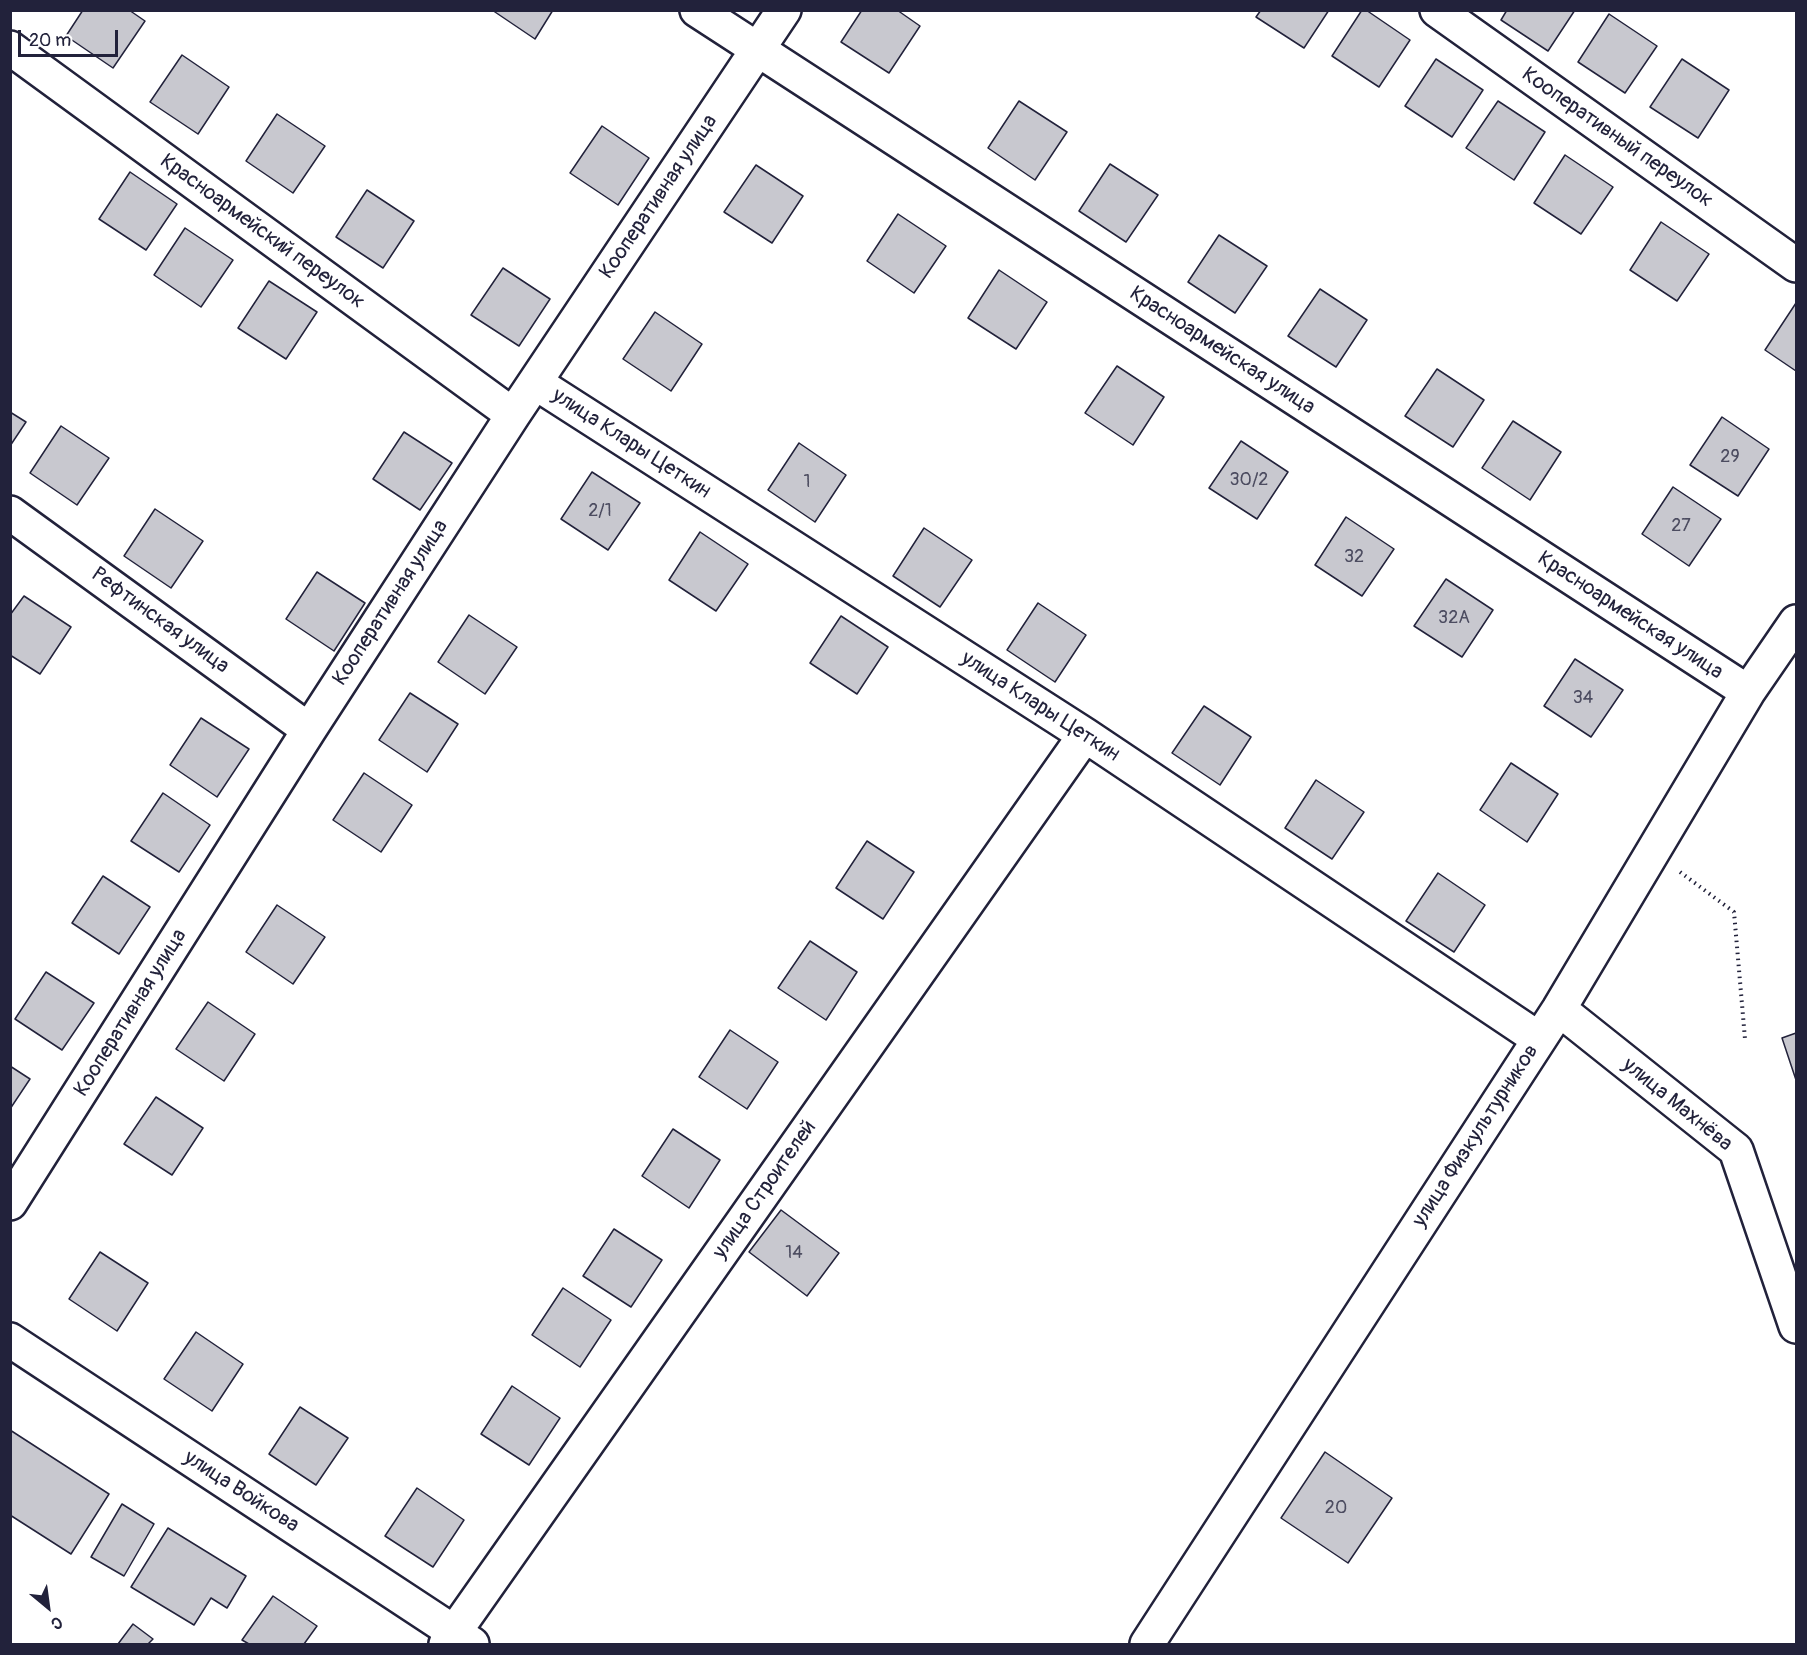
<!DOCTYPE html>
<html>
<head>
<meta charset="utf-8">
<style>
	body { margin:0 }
	#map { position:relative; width:1807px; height:1655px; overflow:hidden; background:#fff; font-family:Pangolin,sans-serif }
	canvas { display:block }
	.frame { position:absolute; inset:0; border:12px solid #22223b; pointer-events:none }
	.north { position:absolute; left:18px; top:1577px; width:60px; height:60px; -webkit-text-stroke:4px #fff; paint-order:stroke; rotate:151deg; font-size:16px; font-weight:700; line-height:24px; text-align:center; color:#22223b }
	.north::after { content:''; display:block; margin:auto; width:21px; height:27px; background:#22223b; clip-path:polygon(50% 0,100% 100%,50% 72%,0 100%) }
	.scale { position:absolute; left:18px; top:30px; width:100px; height:27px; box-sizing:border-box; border:3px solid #22223b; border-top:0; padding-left:8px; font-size:18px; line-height:21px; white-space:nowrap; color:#22223b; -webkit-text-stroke:4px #fff; paint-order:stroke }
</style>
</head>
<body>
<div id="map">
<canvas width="1807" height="1655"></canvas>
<div class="frame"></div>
<div class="north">С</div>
<div class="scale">20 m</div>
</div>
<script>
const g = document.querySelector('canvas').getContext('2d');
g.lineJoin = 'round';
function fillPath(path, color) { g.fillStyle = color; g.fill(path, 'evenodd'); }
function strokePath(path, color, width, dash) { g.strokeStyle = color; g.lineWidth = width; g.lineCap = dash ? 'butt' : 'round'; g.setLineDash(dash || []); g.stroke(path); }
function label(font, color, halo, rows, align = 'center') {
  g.font = font + ' Pangolin,sans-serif'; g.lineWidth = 5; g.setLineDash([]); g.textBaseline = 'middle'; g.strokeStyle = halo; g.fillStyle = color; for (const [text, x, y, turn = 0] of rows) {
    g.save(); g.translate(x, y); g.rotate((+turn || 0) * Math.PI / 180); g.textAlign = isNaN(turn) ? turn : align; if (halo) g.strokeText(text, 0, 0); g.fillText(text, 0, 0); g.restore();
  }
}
const building = new Path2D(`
	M83,10H129L145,21L113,68L66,36Z
	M492,10H553L535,39Z
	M862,10H897L920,26L889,73L841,42Z
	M1261,10H1329L1304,48L1256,17Z
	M1362,10H1366L1410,40L1379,87L1332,56Z
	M1507,10H1575L1548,51L1501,20Z
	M1609,14L1657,46L1625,93L1578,62Z
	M182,55L229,87L198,134L150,102Z
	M1436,59L1483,90L1452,137L1405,106Z
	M1682,59L1729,90L1698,138L1650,107Z
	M1019,101L1067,132L1035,180L988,148Z
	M1498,101L1545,132L1514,180L1466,148Z
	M277,114L325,146L293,193L246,161Z
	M602,126L649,158L618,205L570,173Z
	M1565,155L1613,187L1581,234L1534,203Z
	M1110,164L1158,195L1126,242L1079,211Z
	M756,165L803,196L772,243L724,212Z
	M130,172L177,204L146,250L99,219Z
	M367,190L414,221L383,268L336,237Z
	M898,214L946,246L914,293L867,261Z
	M1661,222L1709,254L1677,301L1630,270Z
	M185,228L233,260L201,307L154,275Z
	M1219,235L1267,266L1235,313L1188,282Z
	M503,268L550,299L519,346L471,315Z
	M999,270L1047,302L1016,349L968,318Z
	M269,281L317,312L286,359L238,328Z
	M1320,289L1367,320L1336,367L1288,336Z
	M1796,303V371L1765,350Z
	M655,312L702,344L671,391L623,359Z
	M1117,366L1164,397L1133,445L1085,413Z
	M1437,369L1484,400L1453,447L1405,416Z
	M10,412L26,422L10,446Z
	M1722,417L1769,449L1738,496L1690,465Z
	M1513,421L1561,452L1530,500L1482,468Z
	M61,426L109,458L77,505L30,473Z
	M404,432L452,463L420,510L373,479Z
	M1241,441L1288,472L1257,519L1209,488Z
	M799,443L846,475L815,522L768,490Z
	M592,472L640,503L608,550L561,519Z
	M1673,487L1721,519L1689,566L1642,534Z
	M155,509L203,541L171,588L124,556Z
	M1346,517L1394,549L1362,596L1315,565Z
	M924,528L972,560L940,607L893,576Z
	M700,532L748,564L716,611L669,580Z
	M317,572L365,603L334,651L286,619Z
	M1446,579L1493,610L1462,657L1414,626Z
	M24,596L71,627L40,674L10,655V615Z
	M1038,603L1086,635L1055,682L1007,650Z
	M469,615L517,647L485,694L438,662Z
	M841,616L888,647L857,694L810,663Z
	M1575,659L1623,690L1591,737L1544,706Z
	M410,693L458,724L427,772L379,740Z
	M1204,706L1251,737L1220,785L1172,753Z
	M201,718L249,749L217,797L170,765Z
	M1511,763L1558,794L1527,842L1480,810Z
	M364,773L412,805L381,852L333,820Z
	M1316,780L1364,812L1332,859L1285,828Z
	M163,793L210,825L179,872L131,841Z
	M867,841L914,872L883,919L836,888Z
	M1438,873L1485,905L1454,952L1406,921Z
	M103,876L150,907L119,954L72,923Z
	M277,905L325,937L293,984L246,952Z
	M810,941L857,972L826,1020L778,988Z
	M46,972L94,1003L62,1050L15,1019Z
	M208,1002L255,1034L224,1081L176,1049Z
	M730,1030L778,1062L747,1109L699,1077Z
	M1796,1033V1080L1782,1038Z
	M10,1066L30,1079L10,1109Z
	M156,1097L203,1128L172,1175L124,1144Z
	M673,1129L720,1160L689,1208L642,1176Z
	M781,1210L839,1253L807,1296L749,1252Z
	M614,1229L662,1260L631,1307L583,1276Z
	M100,1252L148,1283L117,1331L69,1299Z
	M563,1288L611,1320L580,1367L532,1335Z
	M196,1332L243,1364L212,1411L164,1379Z
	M512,1386L560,1418L529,1465L481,1434Z
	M300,1407L348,1438L316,1485L269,1454Z
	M10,1430L109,1494L71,1554L10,1515Z
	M1325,1452L1392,1498L1348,1563L1281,1518Z
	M417,1488L464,1520L433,1567L385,1536Z
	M122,1504L154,1524L124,1576L91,1557Z
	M168,1528L246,1576L227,1608L211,1598L194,1625L131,1587Z
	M273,1596L317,1626L304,1644H249L242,1640Z
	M133,1624L153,1639L148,1644H118Z`);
const path = new Path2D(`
	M1680,872L1734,912L1745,1039`);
const street = new Path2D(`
	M697,10L1748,692
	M1437,10L1796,265
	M10,48L513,415
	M536,383L1085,735L1539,1039
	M10,513L309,730
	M1559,1009L1736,1150L1796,1326
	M10,1203L309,730L513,415L784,10
	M10,1340L472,1644
	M446,1644L1085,735
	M1147,1644L1559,1009L1748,692L1796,622`);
const numberNames = [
	["29",1730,457],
	["30/2",1249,480],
	["1",807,482],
	["2/1",600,511],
	["27",1681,526],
	["32",1354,557],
	["32А",1454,618],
	["34",1583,698],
	["14",794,1253],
	["20",1336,1508]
];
const streetNames = [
	["Кооперативный переулок",1617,138,35],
	["Кооперативная улица",659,197,-56],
	["Красноармейский переулок",262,232,36],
	["Красноармейская улица",1222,351,33],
	["улица Клары Цеткин",631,444,33],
	["Кооперативная улица",391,603,-57],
	["Красноармейская улица",1630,616,33],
	["Рефтинская улица",160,621,36],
	["улица Клары Цеткин",1040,707,33],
	["Кооперативная улица",131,1013,-58],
	["улица Махнёва",1677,1105,39],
	["улица Физкультурников",1476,1136,-57],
	["улица Строителей",765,1190,-55],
	["улица Войкова",241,1492,33]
];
fillPath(building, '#c8c8cf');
strokePath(building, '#22223b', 1.5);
strokePath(street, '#22223b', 38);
strokePath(path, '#22223b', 4, [1.5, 4.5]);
strokePath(street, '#fff', 33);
label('18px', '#4c4c60', null, numberNames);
label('21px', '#22223b', '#fff', streetNames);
</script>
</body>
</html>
